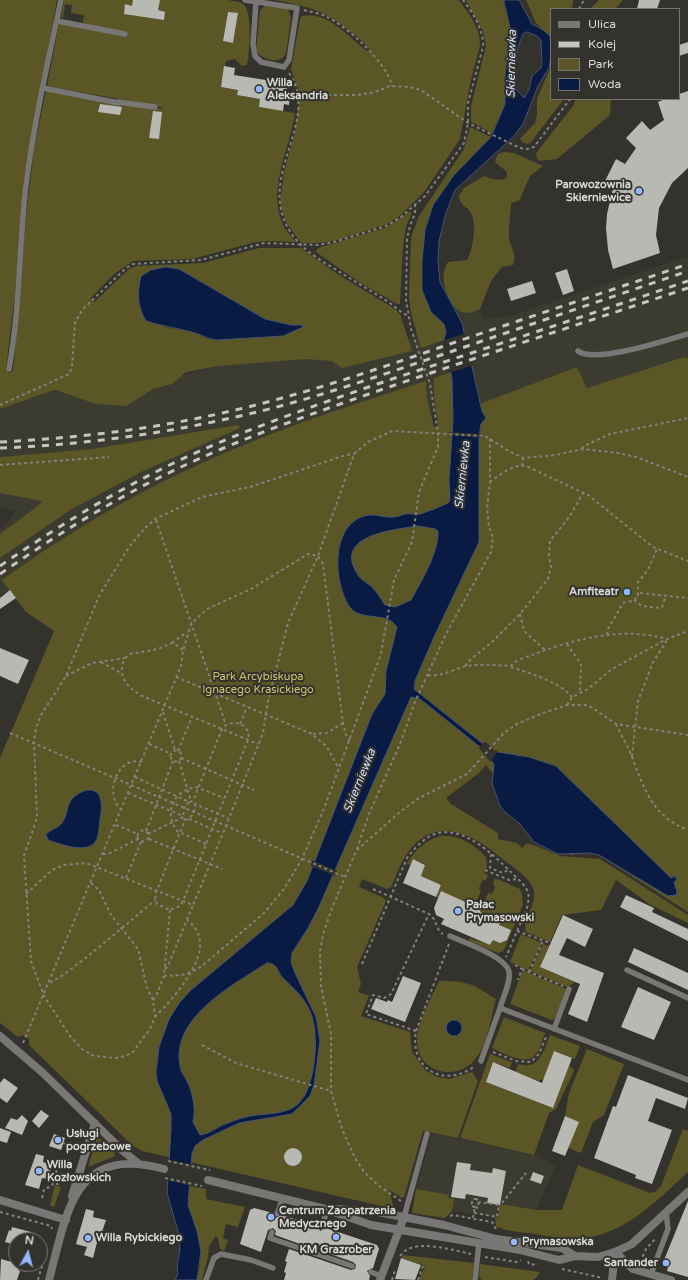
<!DOCTYPE html>
<html>
<head>
<meta charset="utf-8">
<style>
	body { margin:0 }
	#map { position:relative; width:688px; height:1280px; overflow:hidden; background:#33322d; font-family:"Varela Round",sans-serif }
	canvas { display:block }
	.legend { position:absolute; left:550px; top:8px; width:130px; height:92px; box-sizing:border-box; background:#33322d; border:1px solid #757570; margin:0; padding:5px 7px; list-style:none; font-size:12px; color:#d9d9d5 }
	.legend li { display:flex; align-items:center; gap:8px; height:20px }
	.legend b { width:20px; border:1px solid #757570 }
	.north { position:absolute; left:8px; top:1232px; width:40px; height:40px; box-sizing:border-box; background:#33322d; border:1px solid #757570; border-radius:50%; rotate:7deg; font-size:11px; font-weight:700; line-height:16px; text-align:center; color:#d9d9d5 }
	.north::after { content:''; display:block; margin:auto; width:14px; height:18px; background:#93b7fd; clip-path:polygon(50% 0,100% 100%,50% 72%,0 100%) }
</style>
</head>
<body>
<div id="map">
<canvas width="688" height="1280"></canvas>
<ul class="legend">
<li><b style="height:5px;background:#787775"></b>Ulica</li>
<li><b style="height:5px;background:#c5c5c1"></b>Kolej</li>
<li><b style="height:11px;background:#5b5626"></b>Park</li>
<li><b style="height:11px;background:#091b42"></b>Woda</li>
</ul>
<div class="north">N</div>
</div>
<script>
const g = document.querySelector('canvas').getContext('2d');
g.lineJoin = 'round';
function fillPath(path, color) { g.fillStyle = color; g.fill(path, 'evenodd'); }
function strokePath(path, color, width, dash) { g.strokeStyle = color; g.lineWidth = width; g.lineCap = dash ? 'butt' : 'round'; g.setLineDash(dash || []); g.stroke(path); }
function label(font, color, halo, rows, align = 'center') {
  g.font = font + ' "Varela Round",sans-serif'; g.lineWidth = 4; g.setLineDash([]); g.textBaseline = 'middle'; g.strokeStyle = halo; g.fillStyle = color; for (const [text, x, y, turn = 0] of rows) {
    g.save(); g.translate(x, y); g.rotate((+turn || 0) * Math.PI / 180); g.textAlign = isNaN(turn) ? turn : align; if (halo) g.strokeText(text, 0, 0); g.fillText(text, 0, 0); g.restore();
  }
}
const built = new Path2D(`
	M688,256V358L684,357L587,388L577,367L482,403L447,408L343,445L42,567L0,596V529L13,516L15,511L0,507V402L16,394L152,385L214,366L312,358L407,339L461,304L480,309L484,319L514,315Z
	M432,1133L537,1156L556,1165L536,1210L531,1233L497,1227L495,1217L453,1211L445,1218L412,1213L416,1189Z`);
const green = new Path2D(`
	M0,0H57L24,178L15,293L6,369L9,373L13,370L14,361L26,217L34,149L46,91L122,105L164,109L158,106L47,86L59,24L128,36L126,33L83,23L84,15L71,13L72,5L65,4L63,18H61L64,0H227C233,1 241,1 245,6C252,15 250,52 247,65L242,66L235,59L226,61L221,87L238,90L237,95L253,98L262,92L259,107L295,113C290,149 268,186 282,222C285,230 291,236 296,242L269,241L256,242L192,259L133,261L114,274L90,299L94,302L129,269L136,266L203,263L259,248H301L339,275L395,309L400,314L412,351L342,368L332,361L306,359L217,366L186,372L172,384L153,389L126,406L96,404L56,390L45,393L0,409ZM228,12L238,14L233,43L223,41ZM188,274L265,319L291,325H302L303,327L283,336L216,340L208,339L193,332L164,327Z
	M274,0H459C468,13 481,28 480,45L470,84L460,139L425,191L400,216L385,225L334,241L317,243H301L286,222L280,203L284,172L295,132L299,101V93L291,69L300,19L302,16C333,9 360,52 371,52C367,45 359,38 352,33C325,10 307,6 274,0Z
	M466,0H503L510,28L505,76V104L492,133L471,122V106L486,46L483,31Z
	M526,0H573L572,9H551V38L536,23Z
	M599,0H623L615,9H590Z
	M266,5L288,9L291,18L286,54C279,65 261,60 256,50L260,10Z
	M551,66V99H564L531,142L527,144L522,142L520,139L535,123L537,115V99Z
	M576,99H611L610,115L557,159L539,161L537,158L536,153L573,106Z
	M470,127L491,137L454,175L433,205L439,320L444,324L446,332L444,340L421,348L411,313L409,298L411,237L419,216L464,149Z
	M504,152L514,153L543,166L530,176L519,201L511,203C511,214 508,227 509,238C510,246 518,255 513,265L502,267L491,281L480,309C476,310 471,313 468,313C448,314 437,275 448,262L467,260C473,251 477,223 471,213C467,206 459,205 459,196L464,188L484,176C491,178 501,183 507,177V172L495,162L498,154Z
	M409,212H412L406,227L403,246L400,304H397L359,282L316,252L318,248L387,227Z
	M684,357L688,358V912L593,851L572,855L553,848L486,765L479,773L446,798L451,804L498,833V839L517,843L522,848L526,844H531L561,856L600,859L688,915V923L651,905L616,880L601,910L562,915L550,942L526,932C521,917 539,905 533,888C528,876 510,865 500,857C471,832 433,815 407,854C400,864 396,876 391,887L387,889L362,879L359,887L384,898L386,901L357,967L361,984L358,992L369,996L361,1016L410,1032L412,1052L426,1071L438,1077L449,1079L472,1072L478,1081L458,1138L423,1131L404,1197L402,1198L389,1190L394,1209L142,1151L132,1145L29,1045V1039L23,1035L18,1037L0,1023V758L54,631L26,612L2,580C74,528 150,484 232,450C295,423 361,402 426,381L427,398L434,427L438,426L434,395V378L451,372L453,400V425L482,403L577,367L587,388Z
	M238,425L240,428L141,472L70,510L0,558V534L39,505L42,501L0,493V457L92,449Z
	M440,836C458,834 474,844 486,857L487,867L484,873L488,875L486,880L482,881L479,888L481,891L473,909L436,897L441,885L421,876L425,864L413,859L410,865L407,864C414,850 425,841 440,836Z
	M495,878L520,889L522,894L523,905L506,945L503,951L498,953L469,941L470,938L490,945L493,940L507,938L511,930L499,927L501,921L480,912L488,893L492,894L495,887L493,883Z
	M521,934L542,943L528,970L510,962Z
	M543,944L549,946L540,967L575,982L567,987L530,971Z
	M523,970L566,989L555,1019L552,1020L510,1004Z
	M439,981C467,981 472,983 496,999C491,1017 488,1042 477,1057C458,1084 415,1073 417,1038C418,1021 432,997 439,981Z
	M504,1017L545,1033C542,1040 541,1049 536,1054C527,1067 503,1053 492,1048Z
	M550,1035L580,1046L575,1059L554,1051L544,1079L538,1081L515,1072L518,1064C539,1071 544,1051 550,1035Z
	M587,1049L624,1064L604,1115L593,1122L581,1153L568,1148L578,1122L565,1116L569,1093Z
	M490,1054L512,1062L510,1068L493,1062L486,1082L553,1108L569,1066L573,1068L574,1071L556,1109L549,1113L534,1155L460,1138Z
	M683,1129L688,1131V1172C655,1202 622,1238 574,1239C561,1239 548,1236 535,1234C524,1232 505,1232 496,1226L495,1218H498L500,1204L537,1210H562L578,1165L650,1193L655,1192L661,1186Z
	M97,1138H99L114,1151L115,1156L88,1167Z
	M55,1185L61,1187L54,1207L50,1205Z
	M190,1186L206,1189V1199L245,1207L238,1227L226,1224L223,1238L228,1240L224,1251L220,1249L218,1238L216,1236L209,1246L208,1257L202,1280H197C199,1270 202,1259 200,1249C198,1227 183,1208 190,1186Z
	M416,1189L449,1195L448,1198L454,1199L452,1211L445,1218L412,1213Z
	M403,1255L474,1263L472,1280H419L425,1266L402,1258Z
	M480,1264L540,1272L537,1277L533,1280H482L479,1277Z`);
const water = new Path2D(`
	M504,0H519L532,24L543,30L550,36L551,56L549,68L538,86L523,124L513,137L455,190L446,213L439,241L438,261L440,282L462,323L482,411L486,418L481,424L479,438V542L434,637L415,681L414,689L492,751L529,757L556,766L671,878L675,876L677,880L674,882L677,892L676,895L668,896L599,855L590,853L558,854L534,842L519,823L504,811L500,806L492,783L494,764L480,747L420,699L411,697L318,909L308,928L292,953L291,962L295,973L316,1017L320,1041L314,1085L310,1096L292,1114L239,1123L203,1140L195,1146L192,1154L188,1205L197,1231L201,1251L197,1280H175L178,1274L177,1267L180,1249L178,1231L167,1193L171,1129V1114L157,1081L156,1072L159,1047L169,1019L180,1002L191,990L293,905L307,881L372,714L385,694L386,671L397,627C386,610 360,623 349,606C333,581 330,521 369,515C376,514 385,518 393,517C397,517 401,515 405,514C410,513 415,515 420,514C429,511 440,507 448,503L450,500L449,480L453,419L452,378L444,340L446,332L444,324L431,312L422,290V260L425,230L433,205L454,175L491,137L505,104V76L510,28ZM527,32L537,36L541,40L542,64L541,68L532,76L529,90L524,98L514,87C515,68 515,51 523,34ZM418,526L435,529L438,531C439,552 421,582 411,600L395,607L385,605C381,599 377,592 372,587C368,583 362,581 358,575C332,535 393,530 418,526ZM267,963C278,963 277,972 283,978C294,989 304,997 310,1011C320,1032 316,1088 298,1104C286,1115 266,1113 251,1116C243,1117 235,1120 228,1123C218,1126 210,1134 200,1135L193,1122C196,1109 193,1093 187,1081C185,1077 182,1074 181,1070C167,1019 233,985 267,963Z
	M166,267L179,269L265,319L291,325H302L303,327L283,336L216,340C207,339 201,334 192,332C177,328 161,326 146,321C137,306 137,293 141,276L151,270Z
	M86,790C91,790 96,790 99,795C103,802 101,813 100,820C99,826 99,833 97,839C90,856 60,844 48,840L46,834C51,830 59,827 62,823C71,809 63,799 86,790Z
	M446 1028a8 8 0 1 1 16 0a8 8 0 1 1-16 0Z`);
const pier = new Path2D(`
	M466,333L473,365L449,373L442,341Z
	M449,432L481,434V438L449,435Z
	M485,741L494,750L498,751L490,762L479,748Z
	M312,860L337,871L335,876L311,866Z
	M167,1159L194,1165L192,1186L166,1180Z`);
const building = new Path2D(`
	M133,0H160L158,10L165,12L164,20L124,14L125,4L132,6Z
	M639,0H660L657,9H637Z
	M228,12L238,13L233,43L223,41Z
	M688,42V53L679,56V45Z
	M224,66L235,68L234,75L272,81L271,85L287,88L285,96H290L289,105L284,104L283,111L259,107L260,99L237,95L238,90L221,87Z
	M688,91V168L672,183L659,208L656,235L660,253L613,269L608,250L606,228L607,214L613,188L604,183L616,159L625,164L636,148L626,138L642,121L650,130L664,120L658,102L665,99H679V94Z
	M100,104L122,107L120,115L98,112Z
	M153,111L162,112L159,139L149,138Z
	M567,269L574,291L563,295L555,273Z
	M532,281L536,293L511,301L507,289Z
	M10,590L16,598L0,609V598Z
	M0,648L29,660L18,684L0,676Z
	M413,859L425,865L421,876L441,885L436,897L403,883Z
	M441,891L481,909L480,912L501,921L499,925L511,930L507,940L500,943L493,940L490,945L441,924L444,919L436,915L434,908Z
	M626,895L654,908L652,912L688,929V941L620,907Z
	M563,915L593,929L585,947L567,938L559,955L604,973L587,1022L568,1014L580,984L540,967Z
	M634,948L688,973V990L628,962Z
	M403,976L421,983L405,1022L371,1009L376,998L387,1002L388,1000L392,1002Z
	M638,987L671,1002L654,1040L621,1027Z
	M554,1051L572,1058L553,1108L486,1082L493,1062L542,1083Z
	M628,1075L688,1098L685,1109L656,1098L648,1121L672,1130L652,1184L635,1178L636,1175L594,1158L613,1106L616,1107Z
	M4,1078L18,1088L7,1103L0,1098V1083Z
	M41,1110L49,1116L39,1128L32,1121Z
	M22,1115L28,1121L22,1135L5,1128L11,1118L17,1120Z
	M565,1116L579,1122L565,1156L552,1151Z
	M0,1128L11,1132L7,1143L0,1141Z
	M54,1134L65,1138L61,1150L49,1146Z
	M284 1157a9 9 0 1 1 18 0a9 9 0 1 1-18 0Z
	M36,1154L44,1156L43,1162L52,1165L48,1179L42,1178L39,1189L25,1185Z
	M457,1162L471,1164L470,1170L492,1173L493,1168L506,1171L500,1205L487,1203L488,1198L466,1194L465,1199L451,1197Z
	M533,1172L544,1176L541,1184L530,1180Z
	M688,1201V1277L667,1271L668,1267L662,1265Z
	M254,1208L273,1213L276,1218L281,1215L318,1226L320,1231L326,1228L377,1245L379,1249L373,1268L367,1271L370,1276L369,1280H284L286,1273L284,1272L287,1262L285,1261L289,1249L351,1270L355,1269L356,1265L353,1262L319,1250L320,1246L318,1243L314,1244L311,1248L275,1235L276,1231L273,1228L268,1230L261,1252L240,1244L250,1210Z
	M86,1209L94,1211L93,1217L106,1220L102,1232L100,1231L93,1258L84,1255L87,1247L76,1244Z
	M12,1227L31,1232L30,1237L34,1238L33,1240H16V1245L5,1242L9,1230L11,1231Z
	M401,1258L421,1265L415,1280L395,1279Z
	M1,1259L19,1264L18,1270L20,1271L17,1280H0Z`);
const path = new Path2D(`
	M579,9L584,0
	M304,10C311,12 319,13 325,16C346,25 388,64 392,86
	M289,73C325,124 243,186 301,245C313,257 331,266 346,276C361,285 376,294 390,303C396,307 401,313 407,315
	M298,95H358L375,92L390,86L409,87L421,90L468,123L520,148L527,149L534,147L570,99
	M0,405L69,374L72,367L75,322L83,309L126,268L133,264L201,260L264,243L317,245L334,242L386,226L401,217L425,196L464,143L468,123V103L483,47C484,30 473,13 463,0
	M582,449L584,446L610,434L688,418
	M0,465L109,457
	M522,466L523,458
	M490,482C500,475 512,464 526,466L588,495L653,547L688,561
	M156,520L226,725
	M640,593L688,598
	M634,600L642,606L660,608L662,607L666,596
	M520,614L524,631L545,650
	M607,635L608,629L623,603L632,601L638,597V582L648,570L657,549
	M172,643L187,632
	M567,644L581,664L580,693
	M125,658L130,654L158,649L172,643L180,647L183,651L191,624L207,609L251,589L308,554L318,556L323,564L343,723L346,735L350,741
	M101,662L121,673
	M465,666L470,660L492,642L520,614L548,579L551,567L549,555L550,541L570,516L583,493
	M511,667C529,673 560,682 572,697
	M428,675C441,677 454,669 466,666C481,664 496,665 511,666C516,659 527,657 535,654C574,639 622,627 663,638L666,642L653,662L638,701L632,756
	M66,676L92,663L125,658C116,676 127,687 142,696L258,744
	M176,677L312,734L327,747L339,769
	M567,705L572,697L588,689L612,669L665,640L688,631
	M163,712L175,750
	M240,724L247,707
	M616,724C621,735 628,746 632,757C644,789 653,817 688,830
	M10,733L345,877
	M313,734L327,733L343,723
	M149,744L171,754
	M170.5 756a5.5 5.5 0 1 1 11 0a5.5 5.5 0 1 1-11 0Z
	M178,751L192,717
	M181,758L254,790
	M179,761L191,801
	M135,777L189,802L193,801L195,804L228,818
	M128,793L183,816
	M189,802L184,808L183,817L185,820L155,895L157,904L170,910L180,906L183,901L248,740C252,724 231,717 222,729L193,801
	M122,810C103,796 117,755 142,762
	M189,819L222,833
	M185,820C193,818 195,811 195,804
	M116,825L138,834
	M137.5 836a5.5 5.5 0 1 1 11 0a5.5 5.5 0 1 1-11 0Z
	M146,831L173,761
	M148,834L183,817
	M149,839L222,869
	M206,844L177,831C163,812 174,790 196,787L224,798
	M357,849L369,814L400,744L415,702L446,634L491,552L493,538L489,527L487,508L490,482V438
	M103,854H108L138,839
	M491,854L490,868L503,873L508,870
	M485,870L509,880L518,879
	M126,878L141,842
	M91,883L99,890L111,915L138,949L147,988L153,1000L155,1017L150,1029L133,1052L125,1056L116,1058L94,1056L82,1049L70,1036L44,996L31,961L24,856L37,818L34,743L36,728L41,715L66,676L99,596L129,547L144,529L155,519L202,497L250,487L346,455L354,454
	M373,889L429,914C437,919 435,929 443,934
	M26,894L52,870L64,865L86,863L193,905L226,826L263,733L268,701L288,623L318,556L354,454L368,442L392,431L485,436L507,450L523,458L556,455L582,449L618,453L636,457L688,477
	M170,910L164,976L182,975L191,972L202,966L264,913L284,889L302,859L325,806L381,654L394,580L412,542L419,492L438,447V433L430,384L411,329L406,300L407,239L410,226L415,213V205
	M517,931L550,943
	M449,944L416,1031C409,1069 444,1089 475,1066
	M362,964L407,858C415,848 425,836 438,833C466,827 493,855 511,872C516,878 524,883 527,890C530,896 528,902 527,908L506,957
	M515,965L522,969L518,980
	M165,969L168,966L193,905
	M522,969L563,986
	M529,972L543,941
	M50,982C60,982 141,912 155,900
	M153,1000L157,994L164,976
	M155,1017C175,996 223,946 187,920
	M416,1031L366,1014L373,995L384,998L391,994L429,914
	M23,1043L181,666L183,651
	M202,1045L236,1063L331,1091
	M493,1052L516,1061L531,1062L539,1054L547,1035
	M63,1143L76,1147
	M168,1161L210,1170
	M51,1177L65,1181
	M165,1178L202,1186
	M42,1198L44,1189L52,1186L53,1183L58,1184L62,1174L56,1172L60,1158L73,1162
	M401,1201L379,1186L365,1173L355,1158L342,1129L331,1091V1034L321,986L320,951L323,934L332,908L356,851L400,812L419,798L467,774L504,733L517,724L543,713L567,705H585L591,707L616,724L688,735
	M502,1203L526,1173
	M475,1207L471,1206L473,1199H476
	M475,1207L478,1208L479,1200L476,1199
	M0,1212L51,1226L52,1229
	M474,1213L497,1217L499,1205L479,1202
	M450,1216L453,1215L492,1222L496,1229
	M473,1218L475,1207
	M400,1256C413,1237 451,1250 471,1254
	M485,1257L517,1262L521,1260
	M528,1261L529,1264L538,1265
	M640,1262L646,1249L656,1238
	M562,1269L603,1278
	M38,1280L43,1262
	M392,1280L395,1270
	M418,1280L423,1266`);
const service = new Path2D(`
	M245,0L297,8L289,60L284,67L261,62L255,56L253,44L256,2
	M57,21L125,34
	M43,88L119,103
	M118,102L155,107
	M578,351C595,364 667,340 688,334
	M9,369C20,308 19,246 26,185C34,123 48,61 61,0
	M450,936C463,942 507,957 509,972C511,982 503,997 500,1008L688,1080
	M627,970L688,998
	M554,1029L569,989
	M481,1061L500,1008
	M277,1214L283,1198
	M404,1217L427,1134
	M322,1227L325,1217V1209
	M272,1232L270,1238L352,1266
	M314,1253L316,1247
	M371,1272L381,1276
	M651,1274L668,1229L666,1212
	M206,1280L214,1258L221,1254L251,1260L273,1268
	M475,1280L479,1243`);
const minor = new Path2D(`
	M0,1200L66,1220
	M615,1252L633,1269L671,1280
	M380,1280L404,1217
	M612,1280L615,1252`);
const tertiary = new Path2D(`
	M0,1036L43,1073L123,1151L139,1164
	M208,1180L325,1209L371,1225L520,1250L559,1260L575,1256L598,1257L615,1252L632,1244L688,1192
	M72,1196L95,1123
	M334,1209L378,1212L444,1225L496,1239L562,1248L575,1256
	M49,1280C67,1213 73,1144 164,1169`);
const rail = new Path2D(`
	M0,442C78,438 155,429 231,411C305,394 378,369 450,344C529,317 609,291 688,264
	M0,448C78,445 155,435 231,418C306,402 378,376 450,352C529,325 609,298 688,271
	M0,566C57,527 115,491 178,461C248,428 322,403 395,378C493,346 591,314 688,281
	M0,574C58,534 117,497 181,467C249,435 320,411 392,386C490,353 589,321 688,288`);
const markers = [
	[259,89,4,"#93b7fd"],
	[639,191,4,"#93b7fd"],
	[627,592,4,"#93b7fd"],
	[458,911,4,"#93b7fd"],
	[58,1140,4,"#93b7fd"],
	[39,1171,4,"#93b7fd"],
	[271,1217,4,"#93b7fd"],
	[336,1237,4,"#93b7fd"],
	[88,1238,4,"#93b7fd"],
	[514,1242,4,"#93b7fd"],
	[666,1263,4,"#93b7fd"]
];
const poiNames = [
	["Willa",267,83],
	["Aleksandria",267,96],
	["Parowozownia",631,185,"right"],
	["Skierniewice",631,198,"right"],
	["Amfiteatr",619,592,"right"],
	["Pałac",466,905],
	["Prymasowski",466,918],
	["Usługi",66,1134],
	["pogrzebowe",66,1147],
	["Willa",47,1165],
	["Kozłowskich",47,1178],
	["Centrum Zaopatrzenia",279,1211],
	["Medycznego",279,1224],
	["Willa Rybickiego",96,1238],
	["Prymasowska",522,1242],
	["KM Grazrober",336,1250,"center"],
	["Santander",658,1263,"right"]
];
const parkNames = [
	["Park Arcybiskupa",258,677],
	["Ignacego Krasickiego",258,690]
];
const waterNames = [
	["Skierniewka",512,64,-89],
	["Skierniewka",463,475,-84],
	["Skierniewka",360,781,-68]
];
fillPath(built, '#3c3b30');
fillPath(green, '#5b5626');
fillPath(water, '#091b42');
strokePath(water, '#47546e', 1);
fillPath(pier, '#33322d');
fillPath(building, '#b9b9b3');
strokePath(path, '#82827d', 2, [3, 3]);
strokePath(service, '#787775', 5.5);
strokePath(minor, '#787775', 8);
strokePath(tertiary, '#787775', 8);
strokePath(rail, '#c5c5c1', 3, [7, 7]);
for (const [x, y, r, color] of markers) { const dot = new Path2D(); dot.arc(x, y, r, 0, 2 * Math.PI); g.fillStyle = color; g.fill(dot); strokePath(dot, '#33322d', 1.5); }
label('bold 11px', '#d9d9d5', '#33322d', poiNames, 'left');
label('11px', '#cfc56f', '#33322d', parkNames);
label('italic 12px', '#d0dffc', '#33322d', waterNames);
</script>
</body>
</html>
